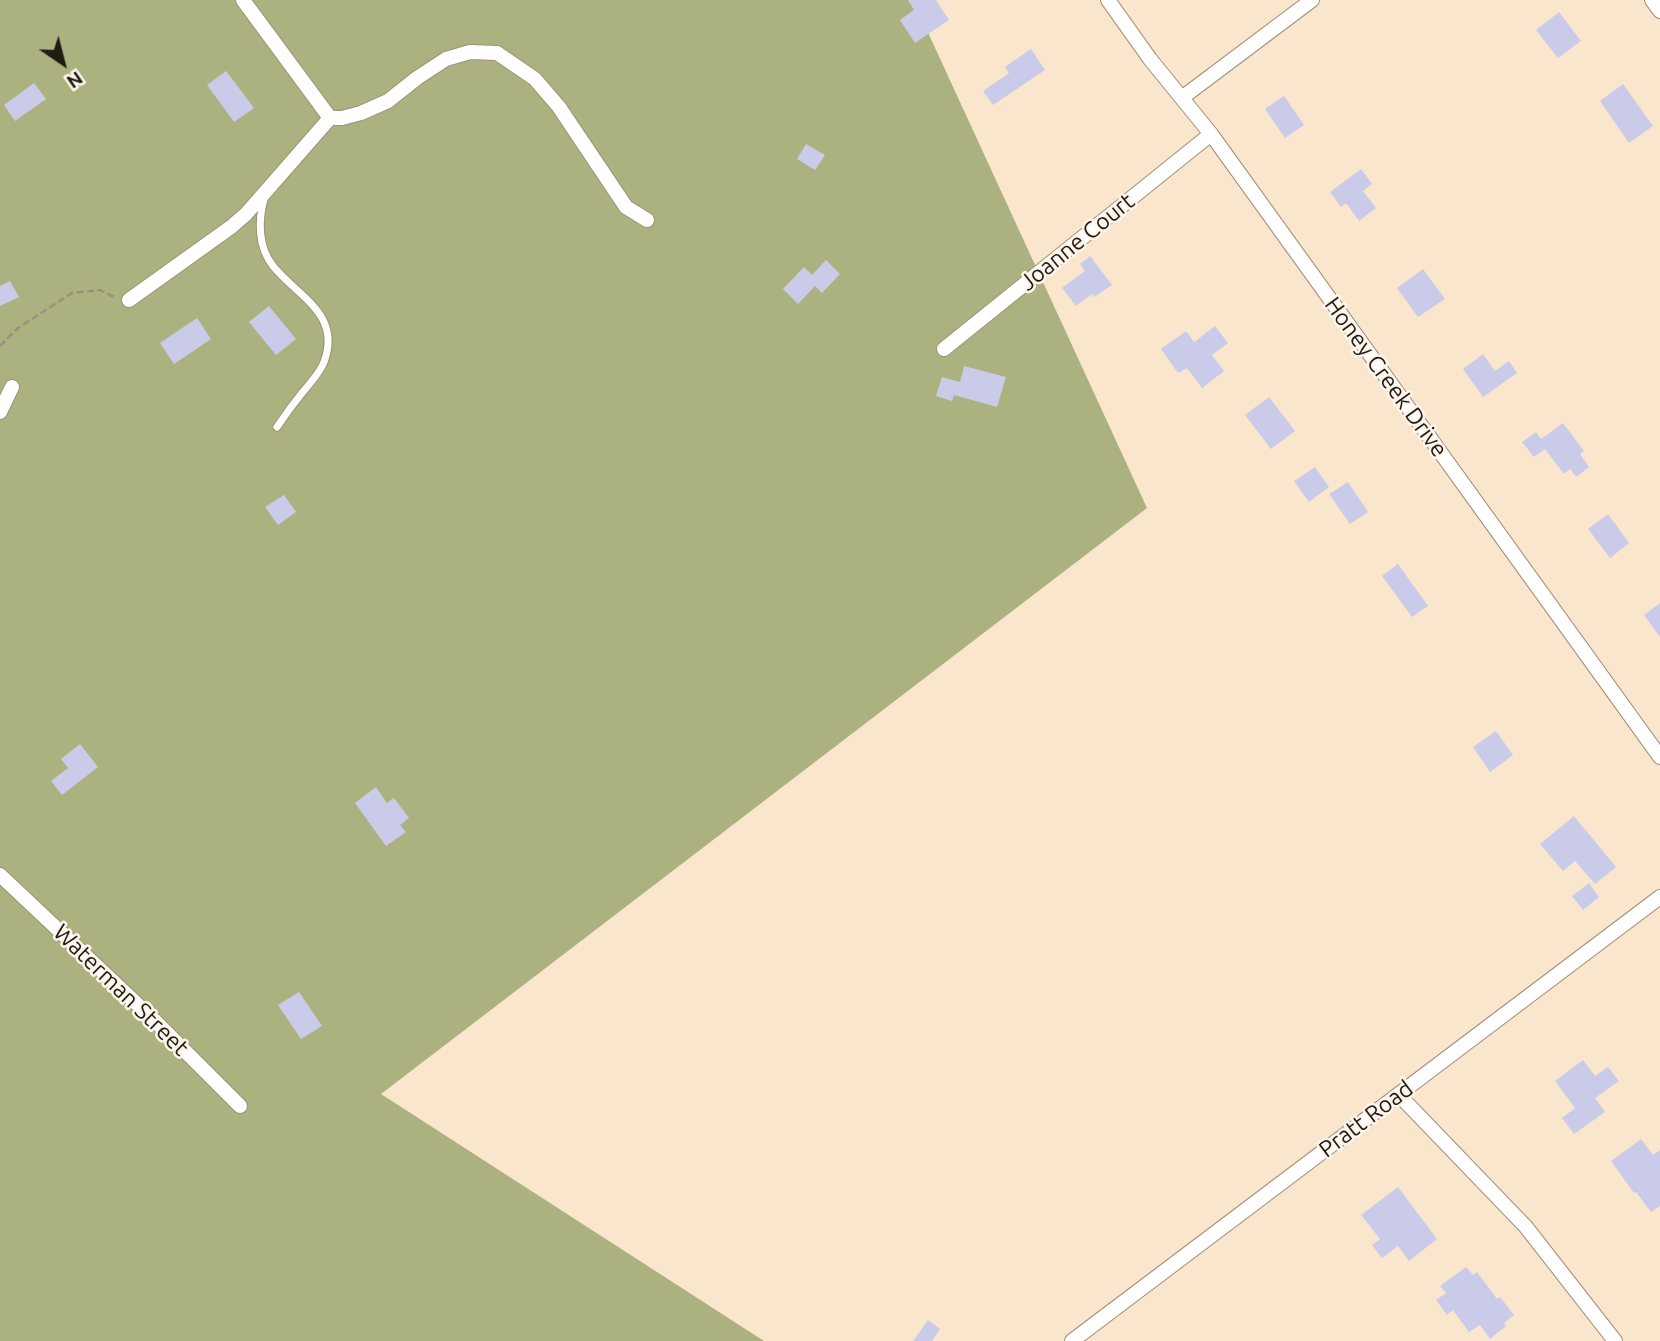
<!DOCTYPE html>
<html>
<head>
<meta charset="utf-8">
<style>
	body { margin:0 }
	#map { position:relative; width:1660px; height:1341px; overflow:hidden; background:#f9e6cd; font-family:Ubuntu,sans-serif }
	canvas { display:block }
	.north { position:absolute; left:28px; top:28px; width:70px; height:70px; -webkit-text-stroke:5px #fdf5eb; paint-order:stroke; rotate:145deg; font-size:19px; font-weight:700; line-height:28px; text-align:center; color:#221b12 }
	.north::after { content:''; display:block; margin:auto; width:24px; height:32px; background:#221b12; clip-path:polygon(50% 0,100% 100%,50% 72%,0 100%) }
</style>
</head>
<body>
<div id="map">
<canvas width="1660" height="1341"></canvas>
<div class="north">N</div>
</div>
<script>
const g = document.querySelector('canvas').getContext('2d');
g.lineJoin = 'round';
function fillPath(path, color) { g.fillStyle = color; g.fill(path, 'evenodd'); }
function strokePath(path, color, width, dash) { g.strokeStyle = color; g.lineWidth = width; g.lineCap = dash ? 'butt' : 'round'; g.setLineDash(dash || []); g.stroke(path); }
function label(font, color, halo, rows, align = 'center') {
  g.font = font + ' Ubuntu,sans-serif'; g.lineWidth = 5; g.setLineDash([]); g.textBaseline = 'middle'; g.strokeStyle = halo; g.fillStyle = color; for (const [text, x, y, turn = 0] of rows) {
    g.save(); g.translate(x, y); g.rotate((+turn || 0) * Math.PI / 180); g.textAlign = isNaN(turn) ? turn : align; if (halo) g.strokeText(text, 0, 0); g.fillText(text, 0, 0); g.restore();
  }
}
const forest = new Path2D(`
	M0,0H913L1147,508L381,1094L764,1341H0Z`);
const building = new Path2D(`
	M908,0H936L949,20L915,43L900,20L914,10Z
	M1559,12L1581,41L1558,58L1536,30Z
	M1031,49L1045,70L993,105L983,91L1009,73L1005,67Z
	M226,71L254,108L234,122L207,85Z
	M34,83L46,99L15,121L4,105Z
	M1623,84L1653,126L1629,143L1600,101Z
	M1284,96L1304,125L1285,138L1265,109Z
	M806,144L825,155L815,170L797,159Z
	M1361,169L1372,184L1363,191L1376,208L1359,221L1346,203L1341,207L1330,192Z
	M1090,256L1112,285L1094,297L1092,294L1076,306L1062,288L1085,271L1080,264Z
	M826,260L840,274L822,293L815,286L798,304L783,289L804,267L812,275Z
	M1423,269L1445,299L1418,317L1397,288Z
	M10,281L19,297L0,306V286Z
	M269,306L296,339L276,355L249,322Z
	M197,318L211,339L174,364L160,343Z
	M1215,326L1228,343L1212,355L1224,371L1202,388L1187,368L1178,373L1161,349L1186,331L1194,342Z
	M1483,354L1495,371L1509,361L1517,373L1483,397L1463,369Z
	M964,366L1006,377L997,407L954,395L952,401L936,396L942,377L960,382Z
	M1269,397L1295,431L1271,449L1245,415Z
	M1563,423L1584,451L1580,454L1589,467L1576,477L1570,469L1564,474L1545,449L1534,457L1522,442L1536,432L1541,439Z
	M1315,467L1329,487L1309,502L1294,481Z
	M1348,482L1368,512L1350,524L1329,494Z
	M284,495L296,512L278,525L265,507Z
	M1608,514L1629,543L1610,558L1588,529Z
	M1398,564L1428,606L1412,617L1382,576Z
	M1660,603V637L1644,615Z
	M1496,731L1513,755L1490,772L1473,747Z
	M80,744L98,767L62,795L51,781L68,768L61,759Z
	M376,787L387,803L394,798L409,818L400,825L406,832L386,846L355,803Z
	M1574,816L1616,867L1595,884L1575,861L1563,871L1540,844Z
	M1589,883L1599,897L1583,910L1572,896Z
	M299,992L322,1026L301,1039L278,1005Z
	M1583,1060L1595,1076L1608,1067L1619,1081L1595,1098L1605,1112L1574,1134L1562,1118L1575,1108L1555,1081Z
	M1641,1139L1653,1155L1660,1150V1206L1651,1212L1636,1192L1634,1193L1611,1161Z
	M1398,1187L1437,1239L1409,1261L1398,1246L1382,1258L1372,1245L1380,1239L1361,1215Z
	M1466,1267L1473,1275L1477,1272L1497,1299L1500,1297L1514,1315L1504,1323L1506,1326L1490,1339L1480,1325L1469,1332L1453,1310L1447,1315L1436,1300L1446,1293L1440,1286Z
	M928,1320L940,1329L932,1341H913Z`);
const path = new Path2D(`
	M0,346L18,328L72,293L100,290L114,297`);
const lane = new Path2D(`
	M264,199C258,221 258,247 273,266C298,297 342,314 324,362C320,373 310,383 302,393C293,404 285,415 277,427`);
const street = new Path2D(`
	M243,0L330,118
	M1108,0L1150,59L1211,134L1660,757
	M1652,0L1660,11
	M1183,97L1312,0
	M129,300L231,227L246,214L330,118H342L361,113L388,101L417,78L446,59L470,52L497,53L535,79L559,107L626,207L647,220
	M944,349L1211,134
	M0,412L12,387
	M0,875L154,1020L240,1106
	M1399,1095L1526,1227L1615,1341
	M1072,1341L1660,897`);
const streetNames = [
	["Joanne Court",1077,242,-39],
	["Honey Creek Drive",1386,377,54],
	["Waterman Street",121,990,44],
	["Pratt Road",1366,1119,-37]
];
fillPath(forest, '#acb27f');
fillPath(building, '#cacbe8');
strokePath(lane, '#a18f78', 9);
strokePath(street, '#a18f78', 16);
strokePath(path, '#9d8f7d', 2.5, [7, 3.5]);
strokePath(lane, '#fff', 7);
strokePath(street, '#fff', 14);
label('23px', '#221b12', '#fdf5eb', streetNames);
</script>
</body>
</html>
